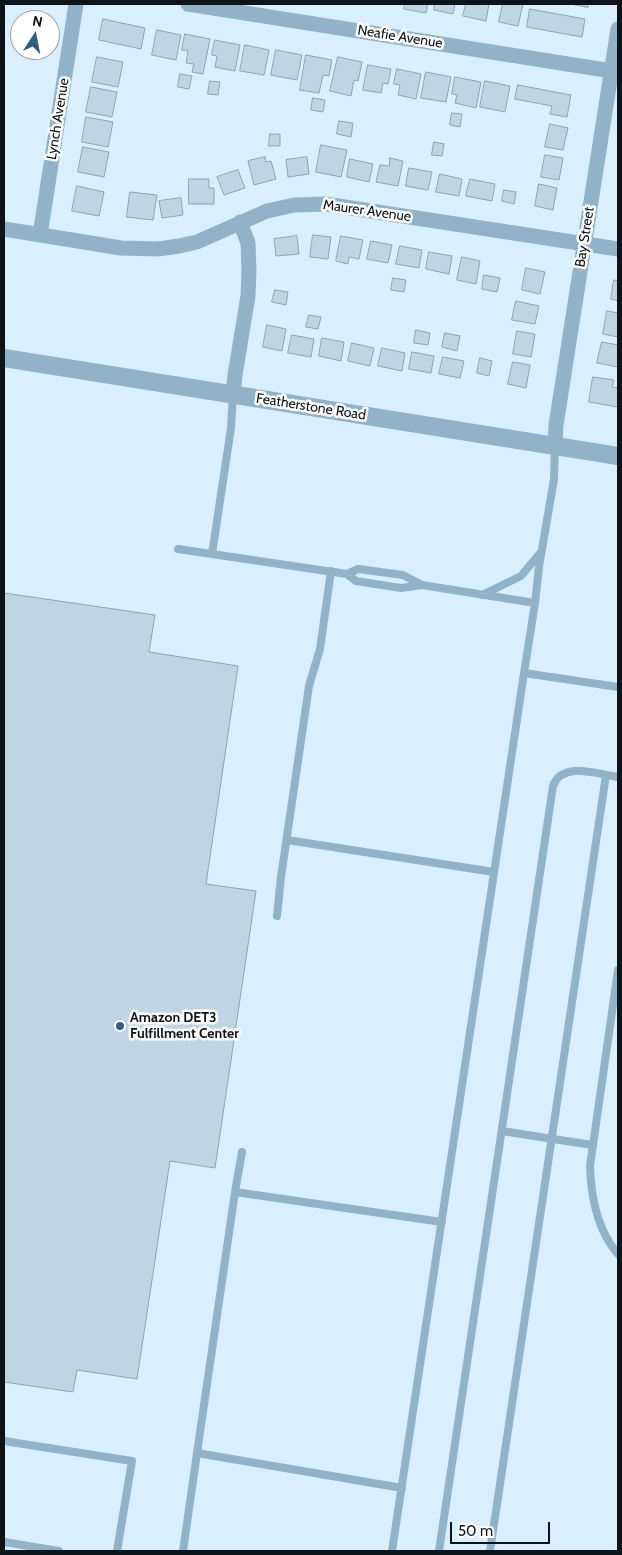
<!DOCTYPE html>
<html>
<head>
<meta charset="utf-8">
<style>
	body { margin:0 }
	#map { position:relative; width:622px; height:1555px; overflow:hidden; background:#daeffd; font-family:Cabin,sans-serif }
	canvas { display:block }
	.frame { position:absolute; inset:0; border:5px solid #0d1419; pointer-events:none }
	.north { position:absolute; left:10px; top:10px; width:50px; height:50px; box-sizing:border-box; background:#fff; border:1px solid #9ea1a3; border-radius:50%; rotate:11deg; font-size:14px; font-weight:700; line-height:20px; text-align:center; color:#0d1419 }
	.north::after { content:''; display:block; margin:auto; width:18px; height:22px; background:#2f607e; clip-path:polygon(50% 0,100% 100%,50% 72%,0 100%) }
	.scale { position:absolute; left:450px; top:1522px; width:100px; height:22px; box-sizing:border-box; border:2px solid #0d1419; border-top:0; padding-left:6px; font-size:15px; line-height:18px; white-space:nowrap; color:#0d1419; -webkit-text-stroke:4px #fff; paint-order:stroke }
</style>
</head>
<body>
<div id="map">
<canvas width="622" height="1555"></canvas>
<div class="frame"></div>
<div class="north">N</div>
<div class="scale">50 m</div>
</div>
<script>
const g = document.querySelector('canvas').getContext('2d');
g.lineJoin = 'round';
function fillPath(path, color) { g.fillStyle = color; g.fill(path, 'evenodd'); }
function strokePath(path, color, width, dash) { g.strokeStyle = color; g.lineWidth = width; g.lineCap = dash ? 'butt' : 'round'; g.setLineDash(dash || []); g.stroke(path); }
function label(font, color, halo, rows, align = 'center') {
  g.font = font + ' Cabin,sans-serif'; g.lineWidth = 5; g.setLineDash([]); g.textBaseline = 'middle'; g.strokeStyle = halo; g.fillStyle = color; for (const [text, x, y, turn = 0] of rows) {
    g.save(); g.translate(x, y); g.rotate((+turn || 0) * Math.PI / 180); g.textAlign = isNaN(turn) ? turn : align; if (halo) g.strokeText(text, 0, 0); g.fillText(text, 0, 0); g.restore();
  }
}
const building = new Path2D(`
	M405,4H428L426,13L404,9Z
	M435,4H455L453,14L434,10Z
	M466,4H489L486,21L463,16Z
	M503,4H523L518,26L499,22Z
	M571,4H588V7Z
	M530,9L585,19L582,37L527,27Z
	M103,19L145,28L141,49L99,40Z
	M157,30L181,35L176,60L152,55Z
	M185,34L210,39L203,74L192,72L194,64L186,63L188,51L182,50Z
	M215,40L240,45L235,71L215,67L217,56L212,55Z
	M245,45L269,50L264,75L240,71Z
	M276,50L302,55L297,80L271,75Z
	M306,55L332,60L329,76L323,75L319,93L300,90Z
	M97,57L123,62L118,87L92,82Z
	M338,57L362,62L358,81L354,80L351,96L330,91Z
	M368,65L391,69L388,84L383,83L381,93L363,90Z
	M397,69L421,74L416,99L398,95L400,85L394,84Z
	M426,72L451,77L446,102L421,98Z
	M180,74L192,76L189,89L178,87Z
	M455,77L481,82L476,108L455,103L457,95L452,94Z
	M210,81L220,82L218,95L208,94Z
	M485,81L510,86L505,112L480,107Z
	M518,85L571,95L567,117L550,114L552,106L515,99Z
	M91,87L117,92L112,117L86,112Z
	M313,98L325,100L323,112L311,110Z
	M452,113L462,114L460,127L450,125Z
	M86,117L113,122L108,147L82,142Z
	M339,121L353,123L351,137L337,134Z
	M550,124L568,128L563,150L545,147Z
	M270,134H280V146H269Z
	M434,142L444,144L442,156L432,155Z
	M321,145L347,150L341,177L316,172Z
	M83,147L109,152L104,177L78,172Z
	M545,155L563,158L559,180L541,177Z
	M265,157L266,162L271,161L276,179L254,185L248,161Z
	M307,157L309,174L288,177L286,160Z
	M390,158L403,161L398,186L376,182L380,165L389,166Z
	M350,159L373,164L369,182L347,177Z
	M409,168L432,172L428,190L406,186Z
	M238,170L245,188L224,195L217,177Z
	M440,174L462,179L459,196L436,192Z
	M189,179H209V188H214V204H189Z
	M470,179L495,184L492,201L466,196Z
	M539,184L557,188L553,210L535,206Z
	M77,186L104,192L99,216L72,211Z
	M504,190L516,192L514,204L502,201Z
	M130,192L157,195L153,220L127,217Z
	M181,198L183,215L162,218L159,201Z
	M313,235L331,237L328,259L310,257Z
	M297,236L299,254L276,256L274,239Z
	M341,236L363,240L359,259L349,257L348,264L336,261Z
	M371,241L392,245L388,263L367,259Z
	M400,246L422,250L419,268L396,264Z
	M429,252L452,256L449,274L426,269Z
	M462,257L480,261L476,284L457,280Z
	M526,268L545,272L540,294L522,290Z
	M484,275L500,278L497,292L482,289Z
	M393,278L406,280L404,292L391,290Z
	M614,280L618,281V301L611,299Z
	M275,290L288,292L286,305L272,302Z
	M516,301L539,306L535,324L512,320Z
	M607,311L618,313V337L603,334Z
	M309,315L321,317L318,329L306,327Z
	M267,325L286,329L282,351L263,347Z
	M416,330L430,333L428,345L414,343Z
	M517,331L535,334L531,357L513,354Z
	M445,333L460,336L457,351L442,347Z
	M292,335L314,339L311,357L288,353Z
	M322,338L344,342L341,361L319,356Z
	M602,342L618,345V367L597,363Z
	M352,343L374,348L370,366L348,361Z
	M382,348L405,353L402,371L378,366Z
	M412,352L434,356L431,373L409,369Z
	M443,357L464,361L460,378L439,374Z
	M480,358L492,361L489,376L477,373Z
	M513,362L530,365L526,388L508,384Z
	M593,377L614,380L612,387L618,388V407L589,402Z
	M4,593L155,615L149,652L238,666L206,884L256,891L215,1168L170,1161L137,1379L77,1370L73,1392L4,1382Z`);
const service = new Path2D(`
	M555,445L554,479L539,567L535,603L524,673L618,687
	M178,549L347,574L356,581L401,588L422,585L535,603
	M212,554L231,428L233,394
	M347,574L358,569L403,575L422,585
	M482,595L521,576L541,552
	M287,840L494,872
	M277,916L281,877L309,686L320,649L331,571
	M618,970L590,1166C591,1198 597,1230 618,1254
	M502,1131L592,1145
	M242,1152L235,1192L197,1453L402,1488
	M235,1192L442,1222
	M4,1441L132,1461L117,1551
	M4,1542L59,1551
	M183,1551L197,1453
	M392,1551L524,673
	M439,1551L553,786C562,761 598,774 618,777
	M490,1551L606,775`);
const minor = new Path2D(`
	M188,4L612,71
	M4,229L121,248L158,249L179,246L197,242L267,211L294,205L325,204L618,249
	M40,235L76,4
	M233,394L235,375L248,296L249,271L248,243L240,222
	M555,445L556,425L559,406L618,29`);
const tertiary = new Path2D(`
	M4,358L618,456`);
const markers = [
	[120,1026,5,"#2f607e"]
];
const streetNames = [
	["Neafie Avenue",400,37,9],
	["Lynch Avenue",58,119,-81],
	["Maurer Avenue",367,211,8],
	["Bay Street",585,237,-81],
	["Featherstone Road",311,407,9]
];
const poiNames = [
	["Amazon DET3",130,1018],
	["Fulfillment Center",130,1034]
];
fillPath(building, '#c0d5e3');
strokePath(building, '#8fa3b1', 1);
strokePath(service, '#92b2c8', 8);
strokePath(minor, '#92b2c8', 15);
strokePath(tertiary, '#92b2c8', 18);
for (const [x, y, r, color] of markers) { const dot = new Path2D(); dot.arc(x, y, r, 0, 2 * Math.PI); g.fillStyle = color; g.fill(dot); strokePath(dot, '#fff', 2); }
label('14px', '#0d1419', '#fff', streetNames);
label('bold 14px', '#0d1419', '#fff', poiNames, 'left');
</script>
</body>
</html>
